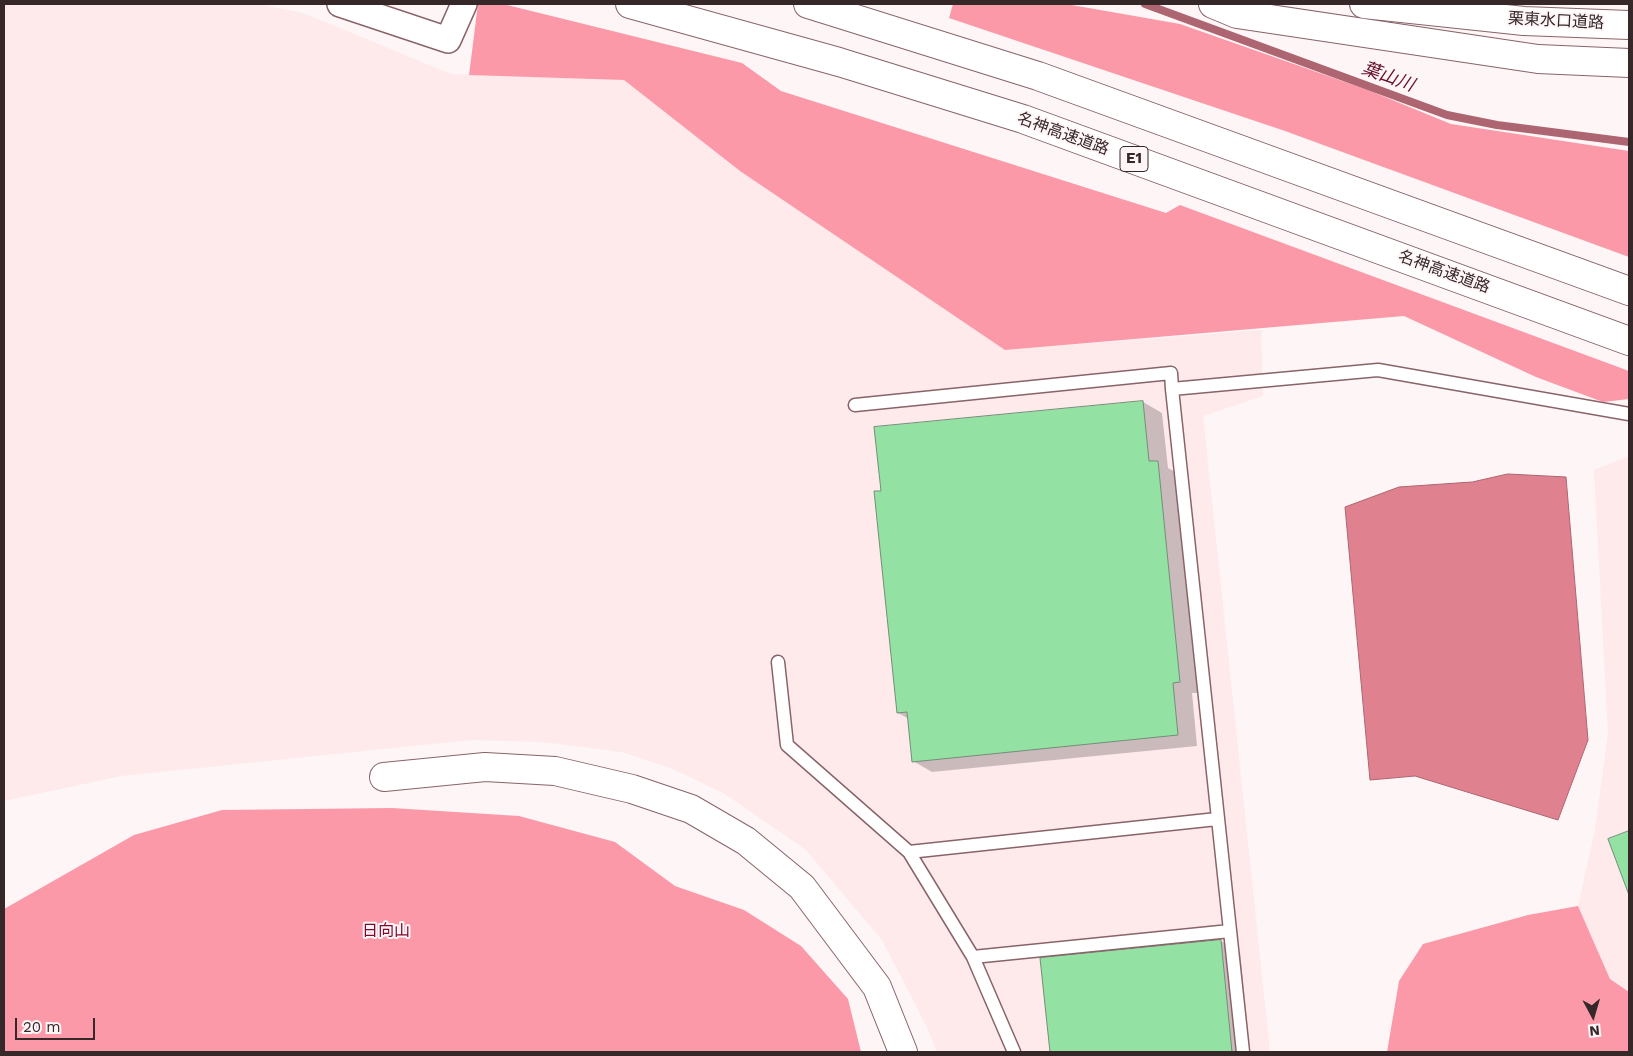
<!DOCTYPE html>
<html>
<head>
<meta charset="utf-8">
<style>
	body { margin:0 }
	#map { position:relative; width:1633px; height:1056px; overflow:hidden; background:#fef5f6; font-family:"Work Sans",sans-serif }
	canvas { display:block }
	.frame { position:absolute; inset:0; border:5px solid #362729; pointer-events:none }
	.north { position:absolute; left:1568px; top:991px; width:50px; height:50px; -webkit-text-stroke:4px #fef5f6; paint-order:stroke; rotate:174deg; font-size:14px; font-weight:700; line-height:20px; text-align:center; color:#362729 }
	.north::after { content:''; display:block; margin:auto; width:18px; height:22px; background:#362729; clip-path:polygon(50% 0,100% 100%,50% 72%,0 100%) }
	.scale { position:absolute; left:15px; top:1018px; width:80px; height:22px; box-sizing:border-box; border:2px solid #362729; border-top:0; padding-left:6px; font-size:15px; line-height:18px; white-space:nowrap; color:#362729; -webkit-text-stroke:4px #fef5f6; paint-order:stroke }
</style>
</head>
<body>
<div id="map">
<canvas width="1633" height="1056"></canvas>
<div class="frame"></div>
<div class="north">N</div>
<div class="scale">20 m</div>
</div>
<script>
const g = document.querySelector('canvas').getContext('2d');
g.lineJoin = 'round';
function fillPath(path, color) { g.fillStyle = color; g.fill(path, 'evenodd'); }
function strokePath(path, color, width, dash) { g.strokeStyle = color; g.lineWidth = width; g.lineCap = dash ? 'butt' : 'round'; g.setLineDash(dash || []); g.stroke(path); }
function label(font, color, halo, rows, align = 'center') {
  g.font = font + ' "Work Sans","Noto Sans JP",sans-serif'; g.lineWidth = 4; g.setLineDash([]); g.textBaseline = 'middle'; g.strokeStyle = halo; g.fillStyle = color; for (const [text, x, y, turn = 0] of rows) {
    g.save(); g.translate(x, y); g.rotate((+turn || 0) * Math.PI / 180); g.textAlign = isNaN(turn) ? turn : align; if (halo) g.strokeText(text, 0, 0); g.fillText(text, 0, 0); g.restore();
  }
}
const built = new Path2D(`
	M4,4H258L303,13L451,74L624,80L740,171L1005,350L1261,330L1263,396L1203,416L1270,1052H937L926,1025L882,940L806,850L725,794L673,769L622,752L543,742L471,740L121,776L4,801Z
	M1629,456V992L1610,979L1578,906L1595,830L1608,733L1594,470Z`);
const forest = new Path2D(`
	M478,4H503L742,63L781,91L1166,213L1180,205L1629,371V399L1603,402L1536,377L1404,316L1005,350L740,171L624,80L469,75Z
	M953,4H1066L1180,24L1368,90L1451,124L1629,151V257L1285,131L949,18Z
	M392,808L519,816L615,842L675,886L744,910L801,946L848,999L861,1052H4V909L134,835L222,810Z
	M1578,906L1610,979L1629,992V1052H1387L1399,981L1423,944L1528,915Z`);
const water = new Path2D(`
	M1508,474L1566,477L1588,740L1558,820L1415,776L1370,780L1345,507L1399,487L1472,482Z`);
const shadow = new Path2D(`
	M1143,402L1162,413L1168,468L1177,473L1198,693H1192L1197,746L932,772L913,761L909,719L898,713L882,492Z
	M1629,832V892L1610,839Z
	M1221,941L1240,952L1250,1052H1051L1042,959Z`);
const stream = new Path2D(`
	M1145,4L1447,115L1497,125L1629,142`);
const building = new Path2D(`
	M1143,401L1149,461H1158L1180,682L1173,683L1178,735L912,762L907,712L897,713L874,491H881L874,427Z
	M1629,831V895L1608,839Z
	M1221,940L1232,1052H1050L1040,958Z`);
const service = new Path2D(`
	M855,405L1171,373L1172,389
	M778,662L787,745L909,852L973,957L1014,1052
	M909,852L1217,819
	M973,957L1230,931
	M1243,1052L1172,389L1378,370L1629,414`);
const minor = new Path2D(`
	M340,4L448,40L464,4`);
const tertiary = new Path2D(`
	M384,777L485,767L555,771L632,789L691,809L746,841L802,887L877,987L903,1052`);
const trunk = new Path2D(`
	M1364,4L1524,21L1629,25`);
const motorway = new Path2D(`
	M630,4L839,62L1023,119L1629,341
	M808,4L1038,76L1629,291
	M1213,4L1237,14L1538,59L1629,63`);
const shields = [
	[1134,159,28]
];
const shieldNames = [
	["E1",1134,159]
];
const streetNames = [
	["栗東水口道路",1556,21,3],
	["名神高速道路",1063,134,20],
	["名神高速道路",1444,272,20]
];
const parkNames = [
	["日向山",386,931]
];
const waterNames = [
	["葉山川",1388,77,20]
];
fillPath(built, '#fee9eb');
fillPath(forest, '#fb99a8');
fillPath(water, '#e08190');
strokePath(water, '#ad6671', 1);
fillPath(shadow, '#0003');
strokePath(stream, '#ad6671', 8);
fillPath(building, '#93e2a3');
strokePath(building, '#738f78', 1);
strokePath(service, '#886469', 15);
strokePath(minor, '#886469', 28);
strokePath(tertiary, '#886469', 30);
strokePath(trunk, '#886469', 30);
strokePath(motorway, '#886469', 30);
strokePath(service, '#fff', 12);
strokePath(minor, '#fff', 25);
strokePath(tertiary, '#fff', 28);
strokePath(trunk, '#fff', 28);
strokePath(motorway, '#fff', 28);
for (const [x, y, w] of shields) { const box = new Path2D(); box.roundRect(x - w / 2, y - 12.5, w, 25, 4); g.fillStyle = '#fef5f6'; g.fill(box); strokePath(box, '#362729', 1); }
label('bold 15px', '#362729', null, shieldNames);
label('16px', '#362729', '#fef5f6', streetNames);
label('16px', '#800932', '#fef5f6', parkNames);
label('italic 18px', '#661029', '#fef5f6', waterNames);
</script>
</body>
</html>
